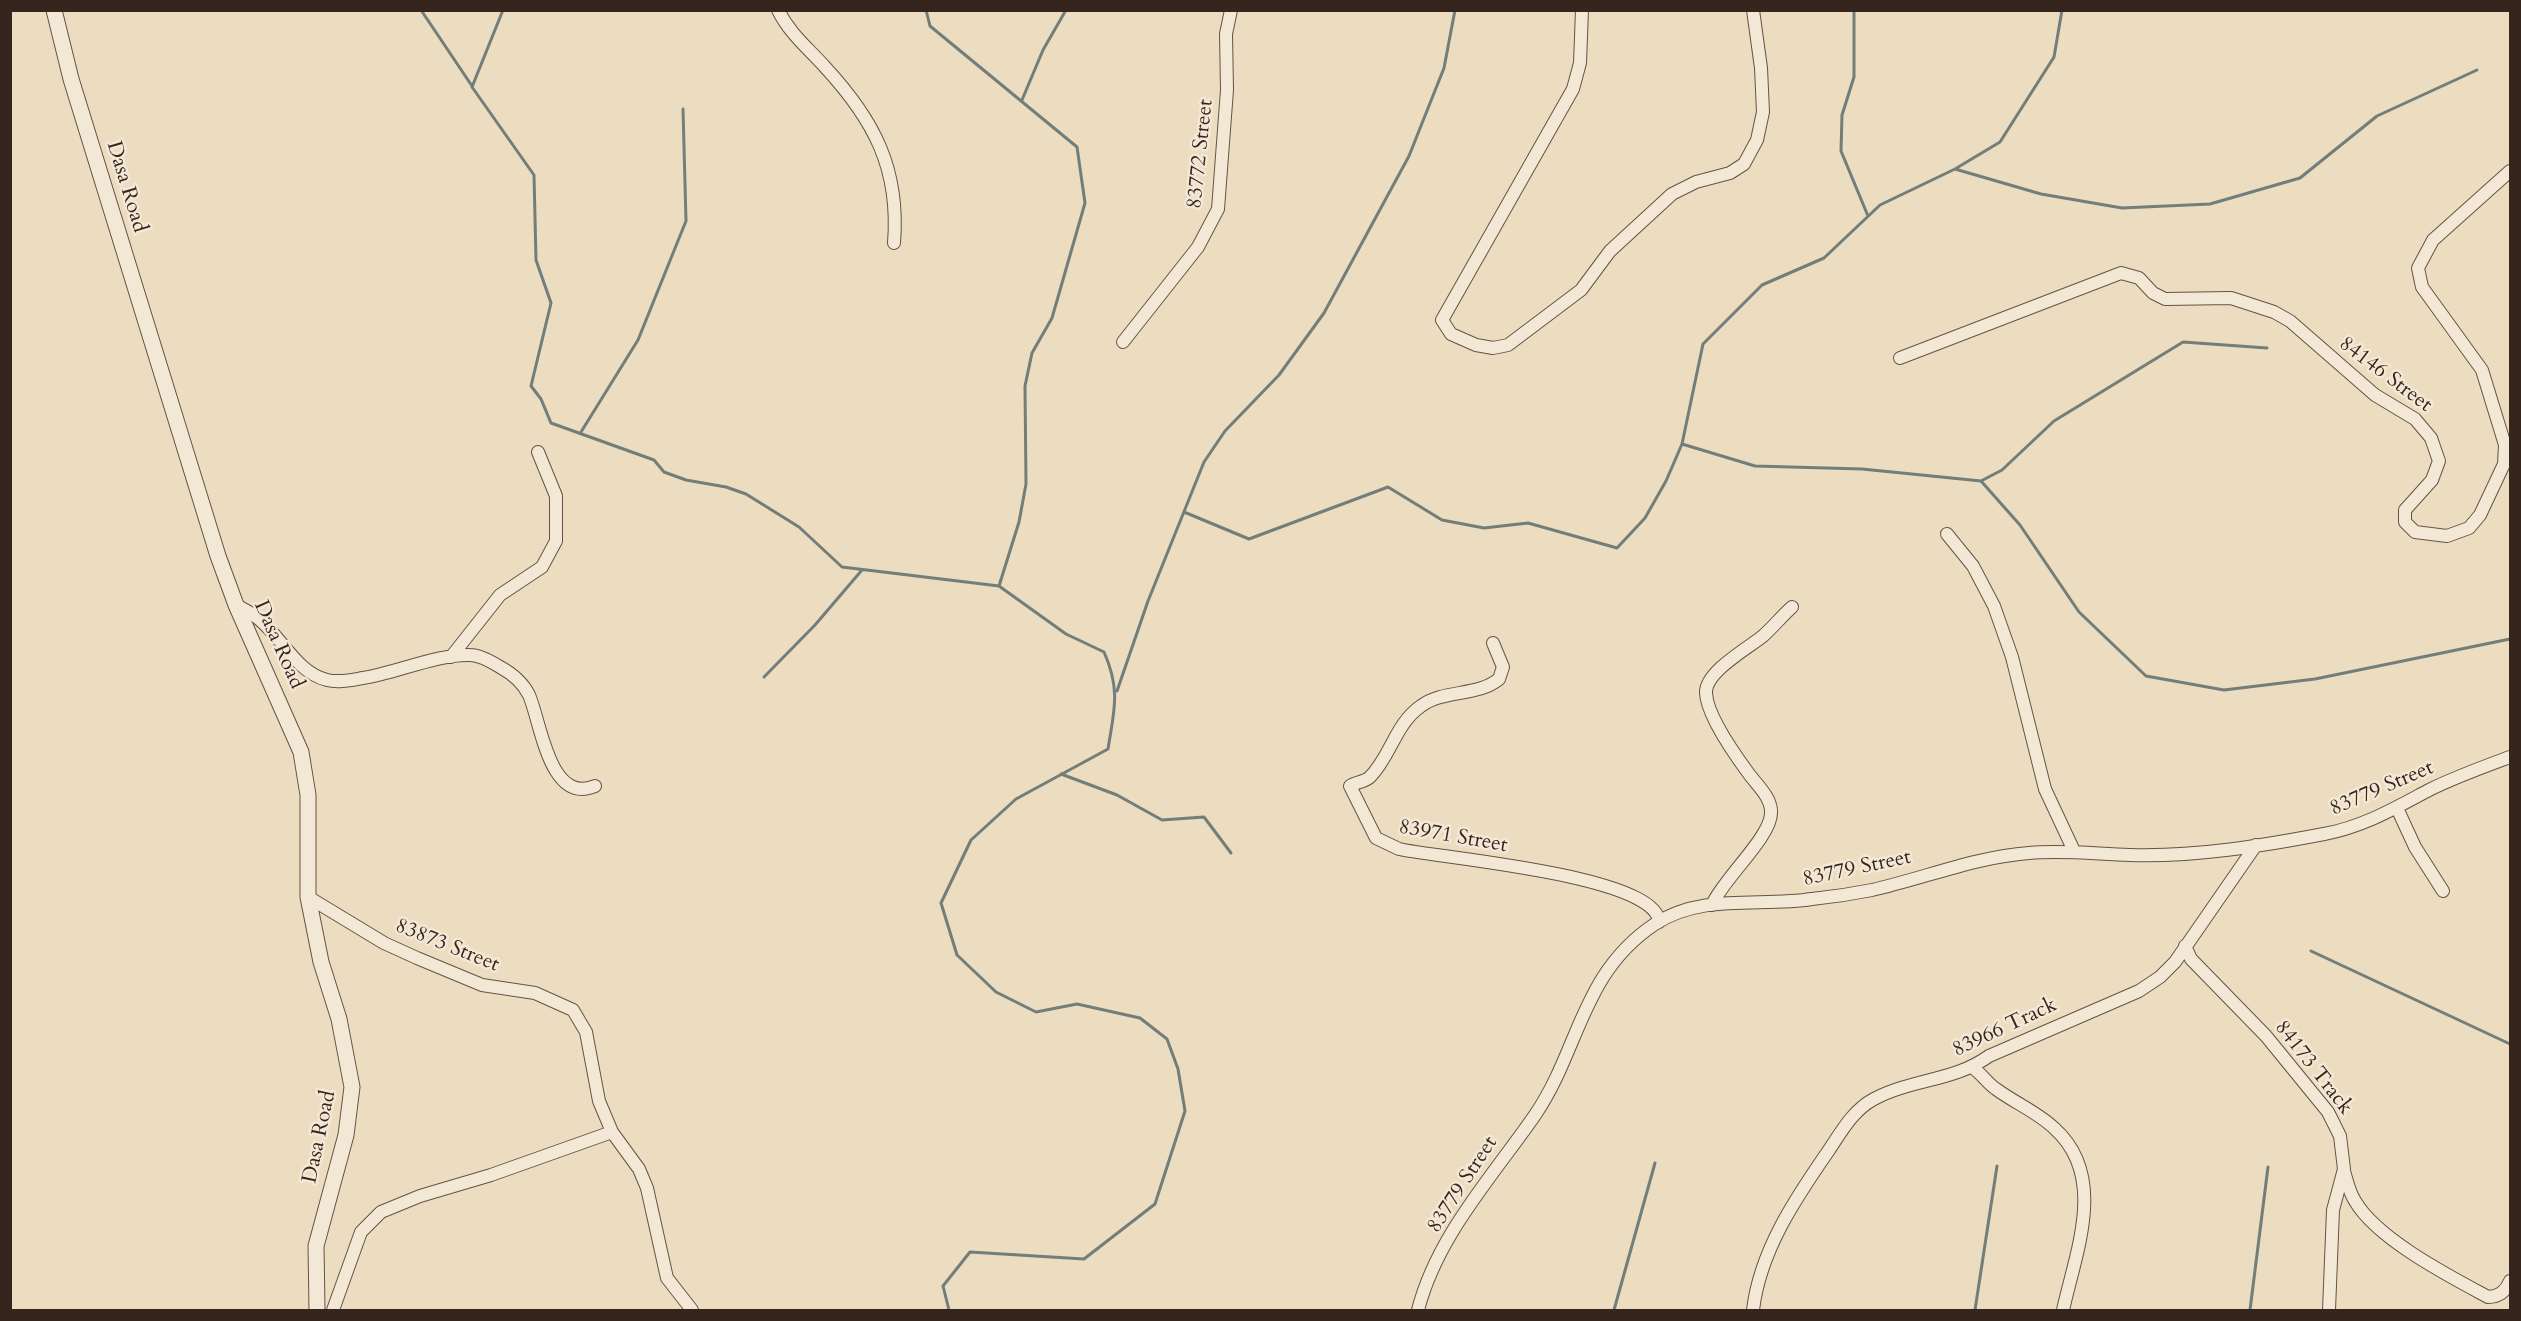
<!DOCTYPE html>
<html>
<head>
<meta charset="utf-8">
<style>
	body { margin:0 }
	#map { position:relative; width:2521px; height:1321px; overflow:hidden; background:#ecdcc0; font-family:Cardo,serif }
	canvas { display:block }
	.frame { position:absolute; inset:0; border:12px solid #36251c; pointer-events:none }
</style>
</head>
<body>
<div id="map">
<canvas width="2521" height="1321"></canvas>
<div class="frame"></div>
</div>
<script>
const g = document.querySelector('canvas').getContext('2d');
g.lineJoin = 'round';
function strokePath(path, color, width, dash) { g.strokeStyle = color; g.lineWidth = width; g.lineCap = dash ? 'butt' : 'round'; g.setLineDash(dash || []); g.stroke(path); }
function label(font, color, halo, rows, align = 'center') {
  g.font = font + ' Cardo,serif'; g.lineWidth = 5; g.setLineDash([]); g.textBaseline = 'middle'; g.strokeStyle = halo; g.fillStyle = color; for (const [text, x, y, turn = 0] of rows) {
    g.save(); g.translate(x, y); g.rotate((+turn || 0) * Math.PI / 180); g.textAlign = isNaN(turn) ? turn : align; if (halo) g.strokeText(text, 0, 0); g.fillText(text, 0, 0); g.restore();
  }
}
const stream = new Path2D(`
	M421,10L472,86
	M503,10L472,87L534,175L536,260L551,303L531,386L541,399L551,423L654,460L664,472L686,480L726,487L746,494L799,527L842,567L999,586L1066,634L1104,652C1121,690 1114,711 1108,749L1016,799L971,840L941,903L957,955L996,992L1036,1012L1077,1004L1140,1018L1167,1039L1178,1069L1185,1111L1155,1204L1084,1259L970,1252L943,1286L949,1310
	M926,10L930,26L1077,147L1085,203L1052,318L1032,353L1025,386L1026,484L1019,522L999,586
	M1854,10V77L1842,115L1841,151L1868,216
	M1022,100L1043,50L1066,10
	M1955,169L2041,194L2122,208L2210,204L2300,178L2377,116L2477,70
	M581,432L638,340L686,221L683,109
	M1682,444L1755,466L1862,469L1981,481L2020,525L2079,612L2146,676L2224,690L2315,679L2510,639
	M1981,481L2002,470L2054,421L2183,342L2267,348
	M1184,512L1249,539L1388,487L1442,520L1484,528L1528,523L1617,548L1645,518L1666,481L1682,444L1703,344L1762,285L1824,258L1880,205L1955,169L2000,142L2054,57L2062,10
	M764,677L815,625L862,570
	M1117,691L1148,601L1204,462L1225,431L1279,375L1324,313L1409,156L1444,68L1455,10
	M1061,774L1117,795L1162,820L1204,817L1231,853
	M2311,951L2510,1044
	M1614,1310L1655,1163
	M1975,1310L1997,1166
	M2250,1310L2268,1167`);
const minor = new Path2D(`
	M778,10C790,34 808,48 825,67C874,120 900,169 894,243
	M1582,10L1580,63L1573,89L1442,320L1451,334L1476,345L1493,348L1508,345L1581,290L1610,251L1672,194L1696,182L1730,173L1744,164L1757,140L1763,112L1761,68L1753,10
	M1123,342L1198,247L1218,209L1227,90L1226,34L1231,10
	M1900,358L2121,273L2139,278L2153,293L2165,299L2231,298L2274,312L2290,321L2375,395L2415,419L2431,438L2439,461L2432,480L2405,510V522L2415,532L2447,536L2469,528L2480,515L2504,464L2505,445L2482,370L2422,287L2418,268L2433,240L2510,171
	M1947,534L1973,566L1994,606L2012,657L2045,789L2074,851
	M236,605C243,609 250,612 256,617C281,635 295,672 327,680C338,683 351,680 363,678C396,673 437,654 470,655C479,655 492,662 500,667C511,673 523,683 529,695C541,722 549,805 595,786
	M1493,643L1503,667L1499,679C1477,697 1444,689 1421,706C1395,724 1391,756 1370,777C1365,782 1356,782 1350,786L1376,838L1399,849C1439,858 1657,875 1659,922
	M451,657L500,595L542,567L556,541V496L538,452
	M2397,808L2415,847L2443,891
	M308,897L384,943L417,958L482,985L535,993L573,1010L586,1032L599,1101L607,1120L612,1132L639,1169L647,1188L667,1278L692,1310
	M1712,905C1723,879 1771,837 1771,813C1772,798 1757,785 1749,774C1735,755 1707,716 1706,693C1705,672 1748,648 1763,636C1773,627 1782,616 1792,607
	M2185,946L2191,959L2266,1036L2328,1112L2340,1136L2344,1169L2333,1210L2329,1310
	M1973,1068C1982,1074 1987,1083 1996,1089C2015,1103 2037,1112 2054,1128C2108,1176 2076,1251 2063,1310
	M2344,1171C2347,1181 2349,1192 2355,1201C2377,1239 2449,1276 2488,1297C2499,1297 2506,1291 2510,1281
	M333,1310L361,1232L381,1212L420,1196L491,1175L612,1132
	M1418,1310C1437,1236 1492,1177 1535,1115C1580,1049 1581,973 1655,924C1702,893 1760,907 1812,899C1832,897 1852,894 1872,890C1925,878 1975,857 2029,853C2063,850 2096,854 2130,855C2195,857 2261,846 2324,834C2363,827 2395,808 2429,790C2455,777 2483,767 2510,757
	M1753,1310C1760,1251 1795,1199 1829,1150C1841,1132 1853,1110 1874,1099C1911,1079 1955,1081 1989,1056L2139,991L2160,977L2175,962L2256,845`);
const tertiary = new Path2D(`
	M54,10L71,79L218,556L236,605L301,752L308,795V897L321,962L339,1019L352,1087L346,1135L316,1246L317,1310`);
const streetNames = [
	["83772 Street",1201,154,-84],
	["Dasa Road",126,187,73],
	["84146 Street",2385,375,37],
	["Dasa Road",278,645,66],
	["83779 Street",2382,789,-23],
	["83971 Street",1453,837,10],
	["83779 Street",1857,869,-12],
	["83873 Street",447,946,22],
	["83966 Track",2005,1028,-25],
	["84173 Track",2313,1068,52],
	["Dasa Road",320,1137,-78],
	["83779 Street",1463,1185,-57]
];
strokePath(stream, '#727e7a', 3);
strokePath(minor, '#645345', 14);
strokePath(tertiary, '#645345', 17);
strokePath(minor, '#f3e8d6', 12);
strokePath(tertiary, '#f3e8d6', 15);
label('21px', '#36251c', '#f3e8d6', streetNames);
</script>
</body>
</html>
